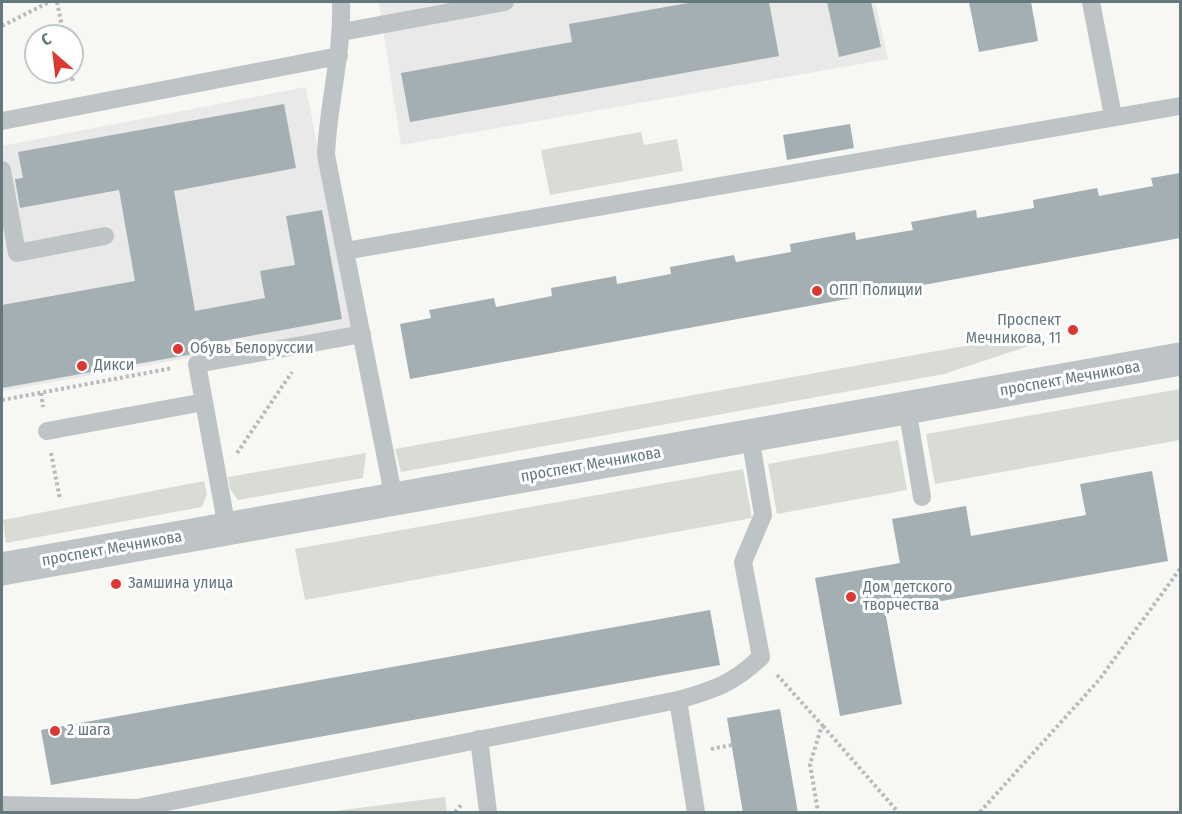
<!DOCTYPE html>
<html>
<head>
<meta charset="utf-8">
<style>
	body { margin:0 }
	#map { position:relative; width:1182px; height:814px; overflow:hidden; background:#f7f7f4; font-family:"Fira Sans Condensed",sans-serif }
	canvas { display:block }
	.frame { position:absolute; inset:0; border:3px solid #64787e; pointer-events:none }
	.north { position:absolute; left:24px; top:24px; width:60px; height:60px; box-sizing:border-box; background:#fff; border:2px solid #c1c9cb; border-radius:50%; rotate:332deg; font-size:16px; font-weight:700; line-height:24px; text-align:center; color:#64787e }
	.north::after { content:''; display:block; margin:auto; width:21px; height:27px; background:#dc3730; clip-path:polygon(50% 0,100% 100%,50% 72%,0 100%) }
</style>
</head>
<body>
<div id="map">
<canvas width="1182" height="814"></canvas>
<div class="frame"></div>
<div class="north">С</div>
</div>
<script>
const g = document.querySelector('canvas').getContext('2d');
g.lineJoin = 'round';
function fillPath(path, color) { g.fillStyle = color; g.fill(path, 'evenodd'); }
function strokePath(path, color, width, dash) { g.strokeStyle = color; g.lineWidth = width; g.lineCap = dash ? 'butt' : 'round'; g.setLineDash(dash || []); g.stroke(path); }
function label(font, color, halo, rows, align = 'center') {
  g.font = font + ' "Fira Sans Condensed",sans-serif'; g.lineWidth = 6; g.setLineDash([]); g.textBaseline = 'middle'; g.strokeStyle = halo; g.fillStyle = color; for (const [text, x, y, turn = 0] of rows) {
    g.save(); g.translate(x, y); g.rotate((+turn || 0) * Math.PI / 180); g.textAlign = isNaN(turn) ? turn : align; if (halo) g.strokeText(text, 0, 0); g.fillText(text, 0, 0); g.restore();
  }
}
const built = new Path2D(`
	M379,2H875L888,59L401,145Z
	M306,87L352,329L2,391V146Z`);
const green = new Path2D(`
	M641,132L644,145L677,139L683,171L550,195L541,150Z
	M1031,334L1032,345L944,374L401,472L395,449Z
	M1180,389V440L935,484L926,434Z
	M898,440L907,490L777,514L768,464Z
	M366,453L363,478L238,500L230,489L228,477Z
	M743,469L752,518L305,600L295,549Z
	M204,481L207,494L202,507L6,543L3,520Z
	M445,797L447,812H327Z`);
const building = new Path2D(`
	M694,2H769L779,56L410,122L401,73L572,42L569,24Z
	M827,2H871L881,47L839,57Z
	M969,2H1031L1038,41L979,52Z
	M284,104L296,168L174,191L195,311L265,298L260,271L295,265L286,216L322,210L342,319L201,345L202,352L193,354L2,388V305L135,281L119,190L20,208L15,179L23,178L18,152Z
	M850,124L854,148L787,160L783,135Z
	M1180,173V238L410,379L400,324L431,318L429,310L494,298L496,307L552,296L551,288L616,276L617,284L671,274L670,267L734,255L736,262L791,252L790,244L855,232L856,240L884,235L913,230L911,222L976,210L977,218L1034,208L1033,200L1097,188L1099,196L1153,186L1151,178Z
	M1152,471L1168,561L885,611L902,704L840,716L815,578L900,563L892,519L966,506L971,536L1086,515L1080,484Z
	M710,610L720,665L51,785L41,730Z
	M780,709L798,813H743L727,718Z`);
const path = new Path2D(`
	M57,2L64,36
	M2,26L49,2
	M71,72L73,83
	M41,393L43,407
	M2,400L173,368
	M51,453L60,499
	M237,453L292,372
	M777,675L822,725L810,764L818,812
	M823,726L898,812
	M711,749L732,745
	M455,812L462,804
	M980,812L1099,680L1180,569`);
const service = new Path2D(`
	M341,2C343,53 328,103 326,155L394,499
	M1091,2L1113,116
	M342,32L505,2
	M2,121L339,56
	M2,170L17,253L105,236
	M345,251L1180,106
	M204,402L197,364L362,334
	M907,408L922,497
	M47,431L204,402L227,528
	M678,700C714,690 734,683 761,657L743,562L763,515L750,436
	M479,739L488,812
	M2,805L137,808L138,812
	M137,808L678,700L696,812`);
const tertiary = new Path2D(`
	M2,569L1180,359`);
const markers = [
	[817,291,6,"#dc3730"],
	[1073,330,6,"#dc3730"],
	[178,349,6,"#dc3730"],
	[82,366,6,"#dc3730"],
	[116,584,6,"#dc3730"],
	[851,597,6,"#dc3730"],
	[55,731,6,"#dc3730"]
];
const poiNames = [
	["ОПП Полиции",829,291],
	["Проспект",1061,321,"right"],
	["Мечникова, 11",1061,339,"right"],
	["Обувь Белоруссии",190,349],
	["Дикси",94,366],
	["Замшина улица",128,584],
	["Дом детского",863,588],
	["творчества",863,606],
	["2 шага",67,731]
];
const streetNames = [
	["проспект Мечникова",1070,379,-10],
	["проспект Мечникова",591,465,-10],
	["проспект Мечникова",112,549,-10]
];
fillPath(built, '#e8e9e8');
fillPath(green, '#d8dcd4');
fillPath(building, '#a3afb2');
strokePath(path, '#b7bbbd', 4, [3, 3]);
strokePath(service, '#bec4c6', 18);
strokePath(tertiary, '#bec4c6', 33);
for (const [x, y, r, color] of markers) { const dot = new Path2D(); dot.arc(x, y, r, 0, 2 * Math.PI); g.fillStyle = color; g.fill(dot); strokePath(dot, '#fff', 2); }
label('16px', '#64787e', '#fff', poiNames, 'left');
label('16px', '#64787e', '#fff', streetNames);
</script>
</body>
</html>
